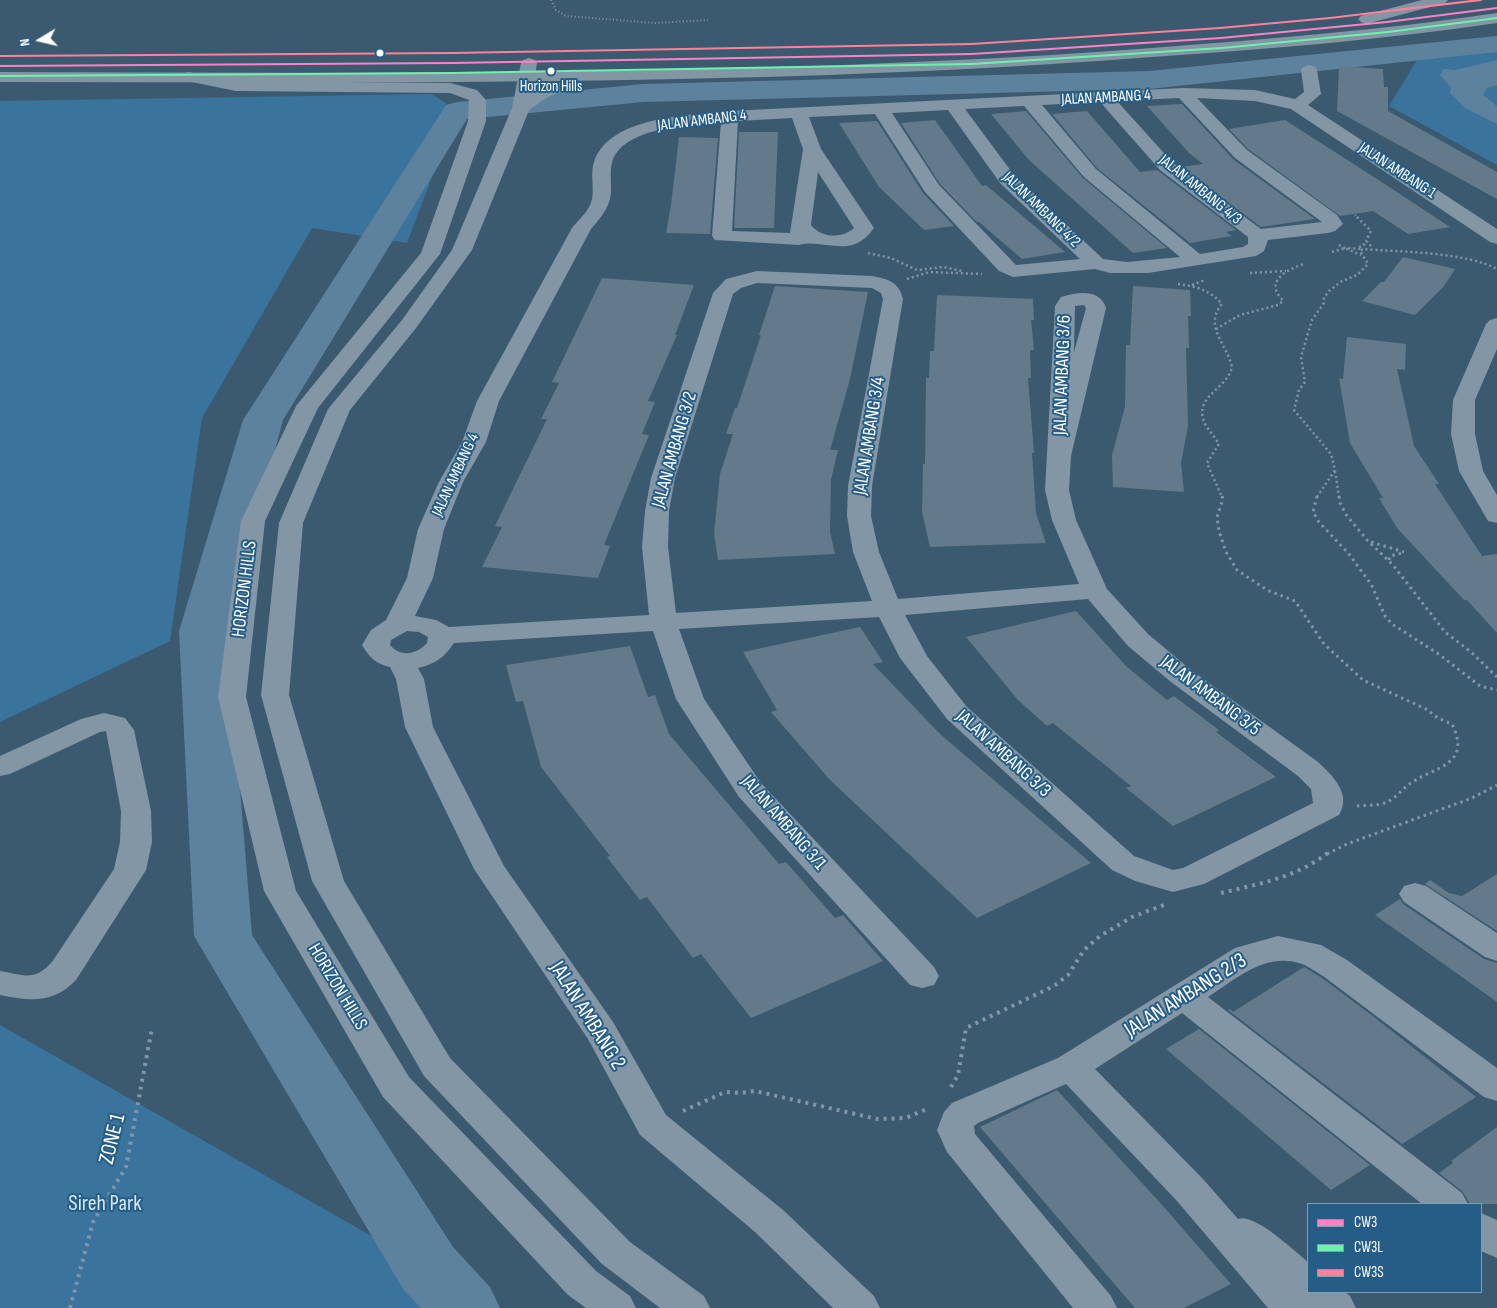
<!DOCTYPE html>
<html>
<head>
<meta charset="utf-8">
<style>
	body { margin:0 }
	#map { position:relative; width:1497px; height:1308px; overflow:hidden; background:#3b5a70; font-family:"Sofia Sans Condensed",sans-serif }
	canvas { display:block }
	.legend { position:absolute; left:1307px; top:1203px; width:175px; height:90px; box-sizing:border-box; background:#255d86; border:1px solid #7c9eb6; margin:0; padding:6px 9px; list-style:none; font-size:15px; color:#fff }
	.legend li { display:flex; align-items:center; gap:10px; height:25px }
	.legend b { width:25px; border:1px solid #7c9eb6 }
	.north { position:absolute; left:15px; top:15px; width:50px; height:50px; -webkit-text-stroke:4px #255d86; paint-order:stroke; rotate:261deg; font-size:14px; font-weight:700; line-height:20px; text-align:center; color:#fff }
	.north::after { content:''; display:block; margin:auto; width:18px; height:22px; background:#fff; clip-path:polygon(50% 0,100% 100%,50% 72%,0 100%) }
</style>
</head>
<body>
<div id="map">
<canvas width="1497" height="1308"></canvas>
<ul class="legend">
<li><b style="height:6px;background:#ff80c5"></b>CW3</li>
<li><b style="height:6px;background:#6df2ae"></b>CW3L</li>
<li><b style="height:6px;background:#ff8098"></b>CW3S</li>
</ul>
<div class="north">N</div>
</div>
<script>
const g = document.querySelector('canvas').getContext('2d');
g.lineJoin = 'round';
function fillPath(path, color) { g.fillStyle = color; g.fill(path, 'evenodd'); }
function strokePath(path, color, width, dash) { g.strokeStyle = color; g.lineWidth = width; g.lineCap = dash ? 'butt' : 'round'; g.setLineDash(dash || []); g.stroke(path); }
function label(font, color, halo, rows, align = 'center') {
  g.font = font + ' "Sofia Sans Condensed",sans-serif'; g.lineWidth = 4; g.setLineDash([]); g.textBaseline = 'middle'; g.strokeStyle = halo; g.fillStyle = color; for (const [text, x, y, turn = 0] of rows) {
    g.save(); g.translate(x, y); g.rotate((+turn || 0) * Math.PI / 180); g.textAlign = isNaN(turn) ? turn : align; if (halo) g.strokeText(text, 0, 0); g.fillText(text, 0, 0); g.restore();
  }
}
const green = new Path2D(`
	M1497,46V165L1389,106L1420,55Z
	M432,94L457,111L407,243L312,228L202,418L170,641L0,722V101Z
	M0,1025L428,1268L465,1308H0Z`);
const water = new Path2D(`
	M1497,60V85L1487,88L1483,95L1497,106V124L1465,108L1450,93L1451,88L1440,75L1444,69L1455,70Z`);
const river = new Path2D(`
	M1497,36V52L1149,89L643,102L467,119L283,420L227,631L252,935L453,1247L490,1287L500,1308H421L403,1289L194,936L179,631L243,420L446,105L457,102L643,84L1149,71Z`);
const building = new Path2D(`
	M1339,66L1383,69L1384,87H1388V111L1497,172V199L1337,111Z
	M1182,104L1234,160L1315,219L1261,227L1181,167L1203,164L1189,153L1147,106Z
	M1026,111L1083,178L1167,248L1133,253L1029,160L991,114Z
	M1087,111L1140,172L1157,170L1236,230L1226,232L1232,236L1190,243L1097,168L1052,114Z
	M935,120L982,186L986,185L1065,252L1022,259L979,222H977L940,184L901,123Z
	M1285,120L1377,179L1450,227L1408,234L1373,211L1340,216L1248,149L1229,129Z
	M877,121L923,193L954,226L924,230L879,187L839,123Z
	M739,132H778L774,228H734Z
	M679,137L718,138L710,234L666,233L671,205Z
	M1403,257L1455,269L1444,286L1415,315L1362,301L1381,282H1384Z
	M602,278L694,285L675,335H677L648,401L655,402L642,434L649,435L604,545L610,546L598,578L482,567L502,527L495,526L547,419H541L559,383L552,382Z
	M775,286L868,292L850,379L830,450H838L831,480L830,532L835,554L718,560L714,533L720,474L733,434H726L735,408H737L761,335H759Z
	M1133,286L1190,290L1191,316H1188L1189,348H1186L1188,426L1181,463L1184,492L1113,487L1112,455L1125,407L1126,345H1130Z
	M937,295L1033,299L1034,320H1031L1034,350H1030L1031,378H1028L1034,453H1032L1036,513L1046,543L930,547L922,512L923,464H925L926,378H929L930,351H934Z
	M1347,337L1406,344L1405,370L1397,369L1414,446L1439,484H1435L1482,556L1497,554V633L1467,600H1464L1397,528L1379,498H1383L1350,443L1339,378L1343,379Z
	M1076,611L1126,666L1167,700L1174,696L1219,730L1216,732L1276,777L1173,826L1126,788L1131,786L1053,723L1047,726L1018,700L966,637Z
	M860,627L883,662L873,664L940,734L1091,863L977,918L830,780L771,712L777,710L743,652Z
	M630,646L648,697L655,695L669,734L779,864L786,862L835,918L843,915L883,961L751,1018L701,954L693,958L647,897L640,900L607,857L610,856L541,767L523,701L516,702L506,665Z
	M1497,874V931L1425,884L1430,880L1449,893L1462,896Z
	M1400,899L1403,904L1484,959L1497,963V1002L1375,915Z
	M1304,967L1322,978L1374,1017L1476,1097L1402,1144L1228,1010L1230,1009L1233,1012Z
	M1199,1029L1370,1165L1331,1190L1166,1049Z
	M1057,1090L1163,1206L1231,1284L1184,1308H1135L980,1127Z
	M1497,1127V1204H1470L1463,1192L1439,1173L1453,1163L1451,1161Z`);
const pathFar3 = new Path2D(`
	M551,0L556,10L566,16L655,23L708,20
	M1355,215L1359,219`);
const pathFar2 = new Path2D(`
	M1357,217L1371,231L1366,241
	M1339,245L1345,248L1363,249
	M1359,247L1363,246L1366,241L1372,247
	M1332,252L1345,248L1361,255
	M868,253L891,258L917,270L943,267L962,271
	M1250,273L1286,271
	M907,279L929,272L982,274
	M1178,284C1195,286 1210,290 1222,304C1203,326 1227,344 1232,367C1227,390 1192,396 1205,424C1209,431 1215,437 1219,444L1207,463L1222,497
	M1192,285L1205,280
	M1216,329L1240,315L1278,305L1283,301C1281,298 1277,294 1276,290C1272,276 1294,267 1304,264
	M1335,471L1339,497
	M1317,497L1335,470L1331,454L1294,410L1299,390L1305,382L1301,357L1312,320L1324,303V298L1329,291L1342,281L1357,275L1368,264L1360,251L1363,249C1400,252 1466,252 1497,269`);
const pathFar1 = new Path2D(`
	M1222,496L1223,499L1217,517L1219,531L1226,552L1237,570L1267,590L1295,601L1324,644L1363,680L1426,709L1438,718L1452,724C1472,765 1436,766 1411,783C1403,788 1396,798 1387,802C1379,806 1365,805 1356,806
	M1317,496L1313,512L1319,522L1348,553L1371,584L1385,616L1392,624L1440,655L1480,686L1497,690
	M1339,496L1340,503L1347,516L1368,541L1393,565L1445,632L1471,652L1497,677
	M1371,542L1404,552
	M1389,560L1390,556L1402,553
	M1327,854L1347,844L1472,798L1497,785`);
const path = new Path2D(`
	M1221,893C1258,884 1298,877 1329,852
	M951,1087L958,1075L966,1028L1054,986L1068,975L1084,950L1100,936L1132,917L1164,905
	M683,1111L725,1092L741,1093L755,1091L877,1119L906,1118L929,1108
	M70,1308L93,1222L126,1167L152,1028`);
const minor = new Path2D(`
	M529,58L535,60L537,63L530,108L472,250L416,328L350,410L303,523L289,695L344,881L450,1058L630,1242L704,1296L710,1308H660L602,1264L424,1076L312,881L261,695L279,523L328,409L402,320L452,250L512,108L521,63L523,60Z
	M1309,65L1315,67L1317,70L1321,94L1308,105L1497,229V244L1490,242L1291,109L1255,101L1197,98L1247,150L1337,215L1343,224L1335,231L1328,233L1268,240L1264,251L1256,256L1148,273H1110L1095,269L1013,277L999,271L925,192L875,114L809,117L821,149L874,228C851,261 825,238 799,245L715,240L712,236L721,122C691,125 621,127 612,163C610,170 611,179 611,186C612,205 603,215 591,229L499,401L486,442L463,482L444,529L433,578L415,616L436,620L449,627L649,615L642,547L645,511L651,478L713,293L726,279L757,271L872,276C888,279 899,282 903,299L872,486L871,516L879,552L898,599L1079,584L1052,520L1045,490L1055,306L1061,297C1077,292 1100,288 1106,308L1071,456L1069,490L1076,520L1107,589L1148,634L1191,670L1318,762C1333,776 1352,794 1339,815L1204,884L1173,892L1135,881L1112,870L947,719L900,658L879,617L679,629L704,699L761,783L934,967L939,976L934,985L922,988L910,985L739,797L676,699L653,631L454,643C444,658 435,664 418,668L424,679L433,727L504,866L613,1022L666,1115L783,1210L874,1296L880,1308H833L755,1232L640,1135L588,1039L474,869L405,727L396,679L390,667C376,664 369,657 362,645L371,630L386,620L407,578L418,529L439,482L462,442L477,401L572,228C577,221 585,215 589,207C597,193 589,177 594,162C609,116 691,115 730,111L1183,88L1255,90L1295,99L1304,92L1301,70L1303,67ZM1179,98L1235,158L1322,222L1261,229L1172,162L1117,101ZM1100,102L1160,170L1248,237V244L1243,247L1200,254L1096,169L1042,105ZM1024,106L1084,177L1180,257L1127,262L1103,259L1014,175L965,109ZM948,110L1000,183L1080,259L1016,265L939,185L892,113ZM792,118L803,149L790,233L732,231L738,121ZM818,172L854,228C842,239 821,238 811,225ZM757,283L872,288L881,293L883,299L848,486L847,516L853,552L872,601L676,613L668,547L669,511L675,478L733,294L741,288ZM1084,305L1086,308L1074,352L1075,306ZM1088,599L1128,646L1171,682L1298,776L1311,789L1313,803L1183,868L1173,870L1134,856L967,707L927,656L905,615ZM407,631L419,632L428,637L427,643C417,654 401,658 390,645L391,640Z
	M188,72L236,81L450,83L477,90L486,100V121L440,254L318,408L265,521L246,697L296,891L409,1077L596,1271L630,1296L636,1308H586L568,1295L383,1097L264,891L218,697L241,521L296,406L421,253L468,121L469,100L450,93L236,91L182,80L180,77L182,74Z
	M1497,318V349L1475,400V434L1483,471L1497,495V523L1488,521L1459,471L1451,434L1453,400L1486,324L1490,320Z
	M104,713L125,718L134,730L151,811L152,842L146,870L76,980C53,1004 30,1001 0,995V971C24,975 34,982 52,962L114,869L120,842L121,811L106,731L100,732L10,774L0,776V756L81,719Z
	M1415,883L1426,886L1497,933V961L1485,957L1404,902L1399,894L1404,886Z
	M1278,936L1321,945L1347,960L1497,1068V1101L1484,1097L1323,976C1316,972 1307,965 1299,963C1264,953 1236,979 1208,997L1462,1193L1468,1204H1422L1182,1013L1095,1069L1203,1179L1238,1219C1255,1213 1294,1251 1308,1262V1292H1345L1350,1296L1356,1308H1268L1177,1201L1066,1084L978,1123L974,1126L975,1134L1111,1296L1117,1308H1073L947,1152L937,1130L944,1112L952,1103L1058,1058L1235,948Z
	M1481,1213L1497,1220V1258L1481,1251Z`);
const highway = new Path2D(`
	M1422,0H1448L1445,3L1366,24L1361,22L1358,19L1361,16Z
	M1497,13V23C1383,40 1267,49 1152,57C769,87 384,82 0,82V72C384,73 769,77 1152,48C1267,39 1383,30 1497,13Z
	M571,81L577,82L579,86L577,90C568,92 558,92 550,96C537,102 529,115 515,112L512,108C525,90 550,84 571,81Z`);
const bus1 = new Path2D(`
	M1497,7V9L1387,23L1221,39L972,55L452,64L0,67V65L452,62L972,53L1221,37L1387,21Z`);
const bus2 = new Path2D(`
	M1497,17V19L1388,33L1222,49L972,65L452,74L0,77V75L452,72L972,63L1222,47L1388,31Z`);
const bus3 = new Path2D(`
	M1471,0H1483L1481,1L1330,19L1220,29L972,45L452,54L0,57V55L452,52L972,43L1220,27L1330,17Z`);
const markers = [
	[380,53,4.5,"#fff"],
	[551,71,4.5,"#fff"]
];
const farBusnames = [
	["Horizon Hills",551,87]
];
const farStreetnames = [
	["JALAN AMBANG 4",1106,98,-3],
	["JALAN AMBANG 4",702,121,-7],
	["JALAN AMBANG 1",1397,171,33],
	["JALAN AMBANG 4/3",1200,190,39],
	["JALAN AMBANG 4/2",1041,210,44],
	["JALAN AMBANG 4",456,475,-65]
];
const streetNames = [
	["JALAN AMBANG 3/6",1063,375,-88],
	["JALAN AMBANG 3/4",870,436,-81],
	["JALAN AMBANG 3/2",675,450,-74],
	["HORIZON HILLS",245,589,-83],
	["JALAN AMBANG 3/5",1210,696,37],
	["JALAN AMBANG 3/3",1003,754,42],
	["JALAN AMBANG 3/1",783,823,49],
	["HORIZON HILLS",337,987,59]
];
const nearStreetnames = [
	["JALAN AMBANG 2/3",1186,996,-32],
	["JALAN AMBANG 2",587,1016,58],
	["ZONE 1",113,1139,-76]
];
const nearParknames = [
	["Sireh Park",105,1204]
];
fillPath(green, '#3a739b');
fillPath(water, '#5d829e');
fillPath(river, '#5d829e');
fillPath(building, '#637a8a');
strokePath(pathFar3, '#8296a6', 2, [1, 2.5]);
strokePath(pathFar2, '#8296a6', 2.5, [2, 3]);
strokePath(pathFar1, '#8296a6', 3, [2.5, 4]);
strokePath(path, '#8296a6', 4, [3, 5]);
fillPath(minor, '#8296a6');
fillPath(highway, '#8296a4');
fillPath(bus1, '#ff80c5');
fillPath(bus2, '#6df2ae');
fillPath(bus3, '#ff8098');
for (const [x, y, r, color] of markers) { const dot = new Path2D(); dot.arc(x, y, r, 0, 2 * Math.PI); g.fillStyle = color; g.fill(dot); strokePath(dot, '#255d86', 2); }
label('15px', '#fff', '#255d86', farBusnames);
label('16px', '#fff', '#255d86', farStreetnames);
label('19px', '#fff', '#255d86', streetNames);
label('22px', '#fff', '#255d86', nearStreetnames);
label('22px', '#d4e8f6', '#255d86', nearParknames);
</script>
</body>
</html>
